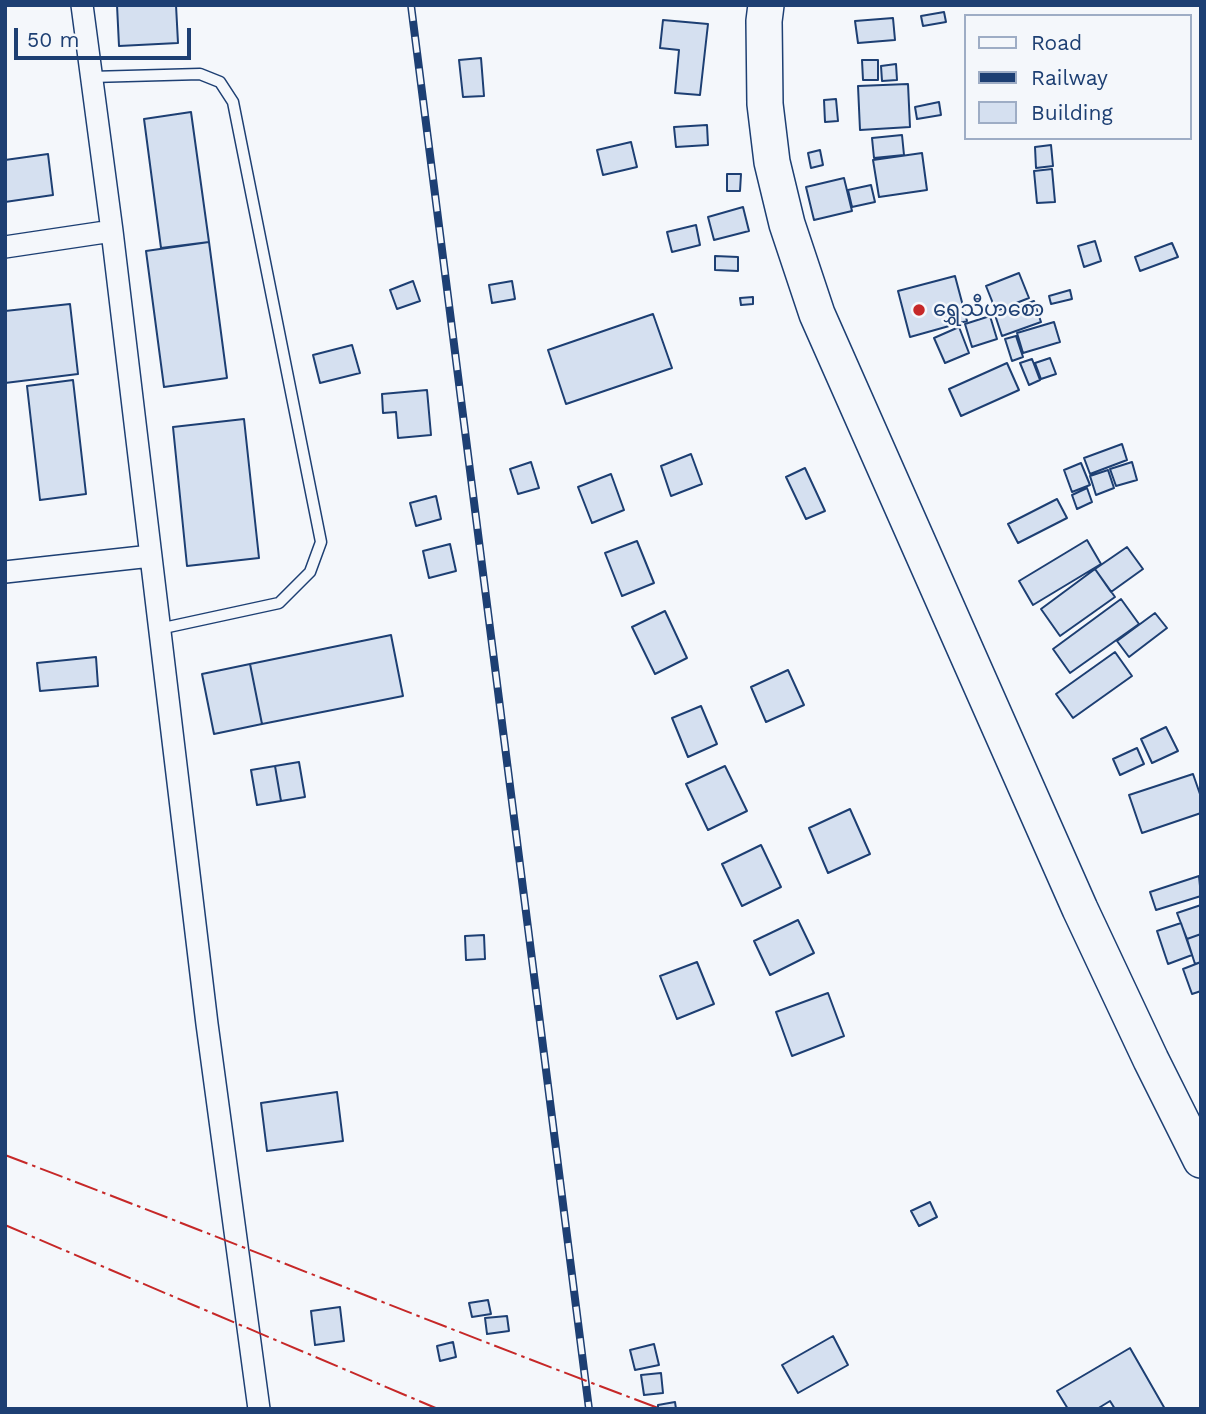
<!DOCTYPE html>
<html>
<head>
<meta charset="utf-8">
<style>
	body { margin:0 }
	#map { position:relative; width:1206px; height:1414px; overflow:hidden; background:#f4f7fb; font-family:"Work Sans",sans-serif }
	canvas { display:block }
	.frame { position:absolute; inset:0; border:7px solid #1d3f73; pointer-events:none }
	.legend { position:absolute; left:964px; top:14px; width:228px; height:126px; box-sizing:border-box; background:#f4f7fb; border:2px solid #9eadc5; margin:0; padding:9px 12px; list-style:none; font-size:21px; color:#1d3f73 }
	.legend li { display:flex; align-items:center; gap:14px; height:35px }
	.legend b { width:35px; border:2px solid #9eadc5 }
	.scale { position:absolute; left:14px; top:28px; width:177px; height:32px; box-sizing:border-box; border:4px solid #1d3f73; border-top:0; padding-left:9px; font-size:21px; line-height:24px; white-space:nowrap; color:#1d3f73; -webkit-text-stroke:5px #f4f7fb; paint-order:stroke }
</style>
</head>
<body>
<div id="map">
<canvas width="1206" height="1414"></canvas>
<div class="frame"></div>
<ul class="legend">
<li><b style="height:9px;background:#f4f7fb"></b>Road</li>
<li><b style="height:9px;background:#1d3f73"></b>Railway</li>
<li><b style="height:19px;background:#d5e0f0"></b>Building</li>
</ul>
<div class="scale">50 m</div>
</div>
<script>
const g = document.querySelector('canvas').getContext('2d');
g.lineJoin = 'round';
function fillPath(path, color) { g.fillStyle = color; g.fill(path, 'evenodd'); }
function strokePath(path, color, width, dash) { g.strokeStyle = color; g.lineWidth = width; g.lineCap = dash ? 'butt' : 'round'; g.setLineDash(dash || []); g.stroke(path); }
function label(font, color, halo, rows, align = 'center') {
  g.font = font + ' "Work Sans","Noto Sans Myanmar",sans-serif'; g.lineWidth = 5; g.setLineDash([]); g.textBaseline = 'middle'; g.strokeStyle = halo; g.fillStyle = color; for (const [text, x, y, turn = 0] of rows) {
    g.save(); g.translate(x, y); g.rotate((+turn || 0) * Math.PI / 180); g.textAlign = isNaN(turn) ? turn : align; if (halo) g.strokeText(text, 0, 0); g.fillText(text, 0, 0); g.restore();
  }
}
const building = new Path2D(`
	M117,5H176L178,43L119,46Z
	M944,12L946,22L923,26L921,16Z
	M893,18L895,40L858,43L855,21Z
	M663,20L708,24L700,95L675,93L679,50L660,48Z
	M481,58L484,96L463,97L459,60Z
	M862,60H878V80H863Z
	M896,64L897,80L882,81L881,66Z
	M908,84L910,127L860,130L858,86Z
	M836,99L838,121L825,122L824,100Z
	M939,102L941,115L917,119L915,107Z
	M191,112L209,242L161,248L144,119Z
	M707,125L708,145L676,147L674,127Z
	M902,135L904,155L874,158L872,138Z
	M631,142L637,167L603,175L597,150Z
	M1051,145L1053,166L1036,168L1035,147Z
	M820,150L823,165L811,168L808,153Z
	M922,153L927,190L879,197L873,160Z
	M48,154L53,195L5,202V160Z
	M1052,169L1055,202L1037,203L1034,171Z
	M727,174H741L740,191H727Z
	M844,178L852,211L814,220L806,187Z
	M871,185L875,202L852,207L848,190Z
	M743,207L749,231L714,240L708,217Z
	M696,225L700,245L672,252L667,232Z
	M1095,241L1101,261L1084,267L1078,246Z
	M209,242L227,378L164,387L146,251Z
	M1172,243L1178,257L1140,271L1135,257Z
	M715,256L738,257V271L715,270Z
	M1019,273L1029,298L996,311L986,286Z
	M955,276L967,321L910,337L898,291Z
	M413,281L420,301L397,309L390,290Z
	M512,281L515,299L492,303L489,285Z
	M1070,290L1072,299L1051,304L1049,296Z
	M753,297V304L741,305L740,298Z
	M1034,301L1041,322L1002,336L995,315Z
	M70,304L78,374L5,383V311Z
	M653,314L672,368L566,404L548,350Z
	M990,316L997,339L972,347L965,324Z
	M1054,322L1060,342L1023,353L1017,333Z
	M959,327L969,353L945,363L934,338Z
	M1016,336L1023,357L1012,361L1005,339Z
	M352,345L360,373L320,383L313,355Z
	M1050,358L1056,374L1041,379L1035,363Z
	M1032,359L1040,380L1029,385L1020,363Z
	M1007,363L1019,390L961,416L949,389Z
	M73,380L86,494L40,500L27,386Z
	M427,390L431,435L398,438L396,412L383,413L382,394Z
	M244,419L259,558L187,566L173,427Z
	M1122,444L1127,460L1090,474L1084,458Z
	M691,454L702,484L671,496L661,466Z
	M531,462L539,488L518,494L510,469Z
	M1132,462L1137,480L1116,486L1110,469Z
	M1081,463L1090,485L1072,492L1064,470Z
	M805,468L825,511L806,519L786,477Z
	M1108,470L1114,488L1096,495L1090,476Z
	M611,474L624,510L592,523L578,487Z
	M1087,488L1092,502L1077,509L1072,495Z
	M436,496L441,519L416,526L410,503Z
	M1057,499L1067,518L1018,543L1008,524Z
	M1087,540L1101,564L1033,605L1019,581Z
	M637,541L654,583L622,596L605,553Z
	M450,544L456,571L429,578L423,551Z
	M1127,547L1143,569L1111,592L1095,569Z
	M1095,569L1115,597L1060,636L1041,609Z
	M1121,599L1139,624L1070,673L1053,649Z
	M665,611L687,658L655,674L632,627Z
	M1155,613L1167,628L1129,657L1117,641Z
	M391,635L403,696L262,724L250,664Z
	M1115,652L1132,676L1073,718L1056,694Z
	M96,657L98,686L40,691L37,663Z
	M250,664L262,724L214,734L202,674Z
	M788,670L804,705L766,722L751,687Z
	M701,706L717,744L688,757L672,718Z
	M1166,727L1178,751L1152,763L1141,739Z
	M1137,748L1144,764L1120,775L1113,759Z
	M299,762L305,797L281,801L275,766Z
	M275,766L281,801L257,805L251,770Z
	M725,766L747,811L708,830L686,784Z
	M1193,774L1201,797V813L1142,833L1129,795Z
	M850,809L870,854L828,873L809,828Z
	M761,845L781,887L742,906L722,864Z
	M1199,876L1201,896L1156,910L1150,892Z
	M1201,905V934L1187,939L1177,913Z
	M798,920L814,953L770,975L754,941Z
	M1181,923L1192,955L1168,964L1157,931Z
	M1201,934V962L1195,964L1187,939Z
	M484,935L485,959L466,960L465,936Z
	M697,962L714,1004L677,1019L660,976Z
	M1201,962V991L1192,994L1183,969Z
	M828,993L844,1036L792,1056L776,1012Z
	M337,1092L343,1141L267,1151L261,1103Z
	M930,1202L937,1217L919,1226L911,1211Z
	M488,1300L491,1314L472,1317L469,1303Z
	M340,1307L344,1341L315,1345L311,1311Z
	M507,1316L509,1331L487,1334L485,1318Z
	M833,1336L848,1365L798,1393L782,1365Z
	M453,1342L456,1357L440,1361L437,1346Z
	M654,1344L659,1365L635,1370L630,1350Z
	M1130,1348L1165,1409H1115L1110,1401L1097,1409H1068L1057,1391Z
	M661,1373L663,1393L644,1395L641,1375Z
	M675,1402L676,1409H658V1405Z`);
const service = new Path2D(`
	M91,77L200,74L220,82L233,102L321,542L310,572L279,603L159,629`);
const minor = new Path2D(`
	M82,5L112,231L207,1024L259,1409
	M5,247L112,231
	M5,572L151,556`);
const trunk = new Path2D(`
	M766,5L764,21L765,104L772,162L787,224L817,314L1080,909L1151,1060L1201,1160`);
const rail = new Path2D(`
	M411,5L589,1409`);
const power = new Path2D(`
	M5,1155C224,1238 441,1327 661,1409
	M5,1225L438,1409`);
const markers = [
	[919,310,7,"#c62828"]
];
const poiNames = [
	["ရွှေသီဟစော",933,310]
];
fillPath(building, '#d5e0f0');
strokePath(building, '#1d3f73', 2);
strokePath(service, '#1d3f73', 13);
strokePath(minor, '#1d3f73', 24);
strokePath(trunk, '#1d3f73', 38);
strokePath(service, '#f4f7fb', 10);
strokePath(minor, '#f4f7fb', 21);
strokePath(trunk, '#f4f7fb', 35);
strokePath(rail, '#1d3f73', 8);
strokePath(rail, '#f4f7fb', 5, [16]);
strokePath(power, '#c62828', 2, [24, 5, 3.5, 5]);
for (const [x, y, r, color] of markers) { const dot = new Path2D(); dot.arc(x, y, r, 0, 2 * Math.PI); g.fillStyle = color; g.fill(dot); strokePath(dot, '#f4f7fb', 2.5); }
label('21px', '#1d3f73', '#f4f7fb', poiNames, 'left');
</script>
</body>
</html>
